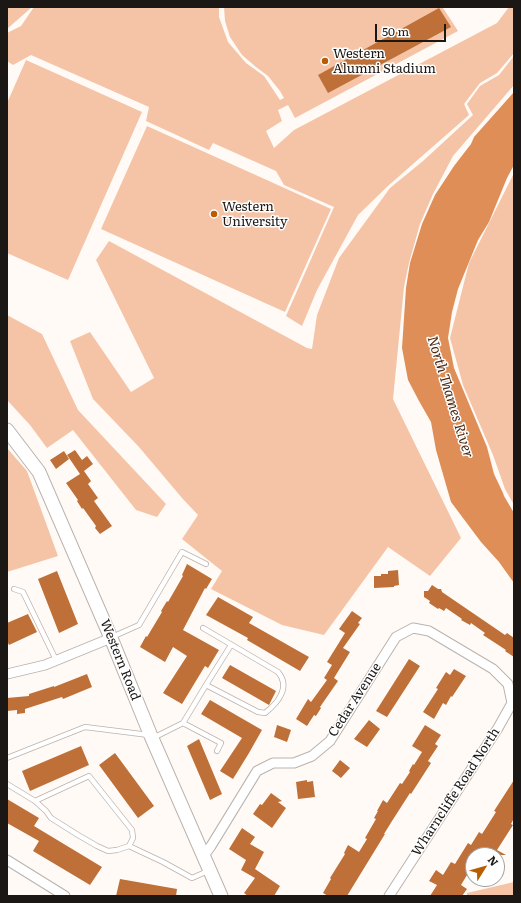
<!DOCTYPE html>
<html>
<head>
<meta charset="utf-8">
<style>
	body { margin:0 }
	#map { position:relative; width:521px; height:903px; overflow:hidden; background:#fffaf6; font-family:Literata,serif }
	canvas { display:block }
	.frame { position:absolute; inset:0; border:8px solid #1a1715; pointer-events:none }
	.north { position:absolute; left:465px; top:847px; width:40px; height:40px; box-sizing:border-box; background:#fff; border:1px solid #a3a2a1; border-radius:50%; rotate:53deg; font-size:11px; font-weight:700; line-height:16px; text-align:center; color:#1a1715 }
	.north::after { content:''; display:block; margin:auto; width:14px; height:18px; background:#b85d02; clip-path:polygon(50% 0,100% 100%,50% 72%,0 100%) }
	.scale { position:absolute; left:375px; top:24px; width:71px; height:18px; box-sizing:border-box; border:2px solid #1a1715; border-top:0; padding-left:5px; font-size:12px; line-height:14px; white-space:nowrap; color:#1a1715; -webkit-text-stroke:3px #fff; paint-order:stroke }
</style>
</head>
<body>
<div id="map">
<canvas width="521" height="903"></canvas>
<div class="frame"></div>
<div class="north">N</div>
<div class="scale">50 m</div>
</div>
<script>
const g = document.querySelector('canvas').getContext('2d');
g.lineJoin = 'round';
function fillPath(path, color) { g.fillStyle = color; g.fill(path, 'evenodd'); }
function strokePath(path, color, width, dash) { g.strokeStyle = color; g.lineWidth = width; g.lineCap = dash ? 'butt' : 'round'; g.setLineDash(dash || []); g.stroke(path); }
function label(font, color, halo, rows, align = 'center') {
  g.font = font + ' Literata,serif'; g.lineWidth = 3; g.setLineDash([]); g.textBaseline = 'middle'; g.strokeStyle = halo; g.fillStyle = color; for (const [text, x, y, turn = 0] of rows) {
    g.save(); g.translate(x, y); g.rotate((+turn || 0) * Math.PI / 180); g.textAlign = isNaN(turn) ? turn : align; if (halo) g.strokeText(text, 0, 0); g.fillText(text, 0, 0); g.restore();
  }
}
const green = new Path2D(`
	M7,7H32L7,29Z
	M34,7H219V17L228,42L246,63L264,76L280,100L284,98L280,91L268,76L256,67L242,55L230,37L225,21L224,7H443V8L458,31L295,118L288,105L278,110L282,121L266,131L274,148L294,130L497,23L509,7H514V53L497,73L480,83L464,104L469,115L389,185L358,215L317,290L302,326L286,316L334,207L284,185L276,171L213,143L209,150L146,121L149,107L31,55L13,65L7,61V33L21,26Z
	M514,56V85L453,156L433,194L420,224L409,263L404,287L393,399L461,538L430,576L388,547L324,635L282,625L211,589L222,571L182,539L198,515L182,498L139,447L93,399L70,341L90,332L131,392L154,378L96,260L109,241L307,348L312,349L317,315L339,258L390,188L423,161L473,115L467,104L480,86L499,75Z
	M26,60L142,112L68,280L7,253V103Z
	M147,126L331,209L285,312L101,229Z
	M514,173V505L505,489L493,455L463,385L450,338L469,263Z
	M7,315L42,334L78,410L166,504L157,517L136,510L73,430L47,448L30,425L7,400Z
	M7,448L27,471L58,556L7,572Z
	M514,882V896H467V893Z`);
const water = new Path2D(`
	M514,92V165L507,178L489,222L478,240L458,289L452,312L448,338L454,368L487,447L494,474L503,493L504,496L514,513V583L499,562L481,542L451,502L436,450L431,422L419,401L408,380L402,348L406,288L410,263L422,224L435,195L454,166L471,144L474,137Z`);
const building = new Path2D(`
	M439,8L451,27L328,93L318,75Z
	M75,450L82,460L87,456L93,464L84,471L91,481L88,484L98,498L94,501L112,526L100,534L95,528L96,526L83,508L82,509L77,501L78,500L66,483L80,474L67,455Z
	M64,451L69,459L56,469L50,460Z
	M187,564L212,579L206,589L205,588L183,630L219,650L208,668L205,666L182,704L163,693L187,656L173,647L165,662L140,647L146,636L147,637L162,612L161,611L167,601L168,602L183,576L182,575Z
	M398,570L399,585L394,586V587L374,588V576H381V574H388V571Z
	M57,571L78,624L59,633L38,579Z
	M432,585L438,589H441L442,592L505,635L507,633L514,638V637V657L505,651L506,650L483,635L485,633L471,623L470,625L461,620L462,619L446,608L444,611L439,608L438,609L429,603L430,601L424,597V591H428Z
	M218,597L253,617L249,623L309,657L300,671L247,640L248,638L206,615Z
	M352,611L362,618L358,623L360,624L343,648L350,652L334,678L338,681L320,707L321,708L316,716L314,715L307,726L296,719L308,699L311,702L327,680L324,678L332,665L327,662L345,633L339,629Z
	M28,614L37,632L9,645L7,641V623Z
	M409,659L420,666L387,717L376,711Z
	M230,665L276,691L269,705L222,678Z
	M454,669L466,676L452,697L451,696L446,705L443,703L434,719L423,712L438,689L436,688L446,672L450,675Z
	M87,674L92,687L63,699L62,697L25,709V713L17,714V710L7,711V698L29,696V694L54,686V687Z
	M210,700L262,730L249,753L233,779L220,771L242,738L201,714Z
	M369,720L380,729L367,747L354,739Z
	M277,725L291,730L287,742L274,737Z
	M425,725L441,735L435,744L438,746L428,761L431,763L411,794L410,793L392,821L384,834H385L347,896H328L323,893L331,879L330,878L345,854L344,853L348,845L359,852L367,839L365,838L376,819L374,818L378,811H377L383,800L387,803L400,783L402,784L410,772L409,771L413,764L414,765L422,752L412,746Z
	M199,739L222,794L210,800L187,746Z
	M81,746L89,765L30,791L22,771Z
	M115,753L154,806L138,818L99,765Z
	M340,760L350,768L341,778L332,771Z
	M307,780V782L313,781L315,797L298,799L296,782Z
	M514,780V818L511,824L513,825L497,850L506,855H473V865L461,885L467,889L462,896H430L437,885L429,881L436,870L443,875L451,862L455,864L468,843L471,845L479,832L482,834L496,812L494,811Z
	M271,793L282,801L278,802L286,808L272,828L253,814L260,804L262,805Z
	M7,799L39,818L34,826L102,867L90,885L33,851L39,841L7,823Z
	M242,828L255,837L250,844L264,852L255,869L280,886L274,896H248L244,893L255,878L241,870L246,860L229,849Z
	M120,879L177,889L176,896H116Z`);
const lane = new Path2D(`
	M14,589L23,592L56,660
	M203,628L278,672C291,687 278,703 265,713L258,712L206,685L231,645
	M112,637L139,625L182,552L206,564
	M183,723L221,743L217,751
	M153,738L183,723L206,685
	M7,758L85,727L149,735
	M7,784L35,801L46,811L51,818L78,835L97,846L108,851L117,850L129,846L163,862L192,878L208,871
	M35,801L89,776L132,830L133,838L129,846`);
const street = new Path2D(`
	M7,674L45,665L111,638
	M203,857L211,846L257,771L273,763H294L312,756L330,741L396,637L413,628L429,631L493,669L508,684L512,703L498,728L389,896
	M7,860L65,896`);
const secondary = new Path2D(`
	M7,430L39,472L111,638L151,736L221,896`);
const markers = [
	[325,61,4,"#b85d02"],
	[214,214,4,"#b85d02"]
];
const poiNames = [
	["Western",333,54],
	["Alumni Stadium",333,69],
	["Western",222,207],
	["University",222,222]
];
const streetNames = [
	["Western Road",120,660,68],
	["Cedar Avenue",355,700,-57],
	["Wharncliffe Road North",456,792,-57]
];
const waterNames = [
	["North Thames River",450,397,73]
];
fillPath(green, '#f5c4a6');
fillPath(water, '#df8e57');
fillPath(building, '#be7038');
strokePath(lane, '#bbb2ad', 6);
strokePath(street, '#bbb2ad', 11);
strokePath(secondary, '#bbb2ad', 15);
strokePath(lane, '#fff', 4.5);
strokePath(street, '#fff', 9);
strokePath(secondary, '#fff', 13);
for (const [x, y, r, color] of markers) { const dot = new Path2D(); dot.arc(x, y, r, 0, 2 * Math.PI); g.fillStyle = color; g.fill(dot); strokePath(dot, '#fff', 1.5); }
label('13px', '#1a1715', '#fff', poiNames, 'left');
label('13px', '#1a1715', '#fff', streetNames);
label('italic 14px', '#4a2912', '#fff', waterNames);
</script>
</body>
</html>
